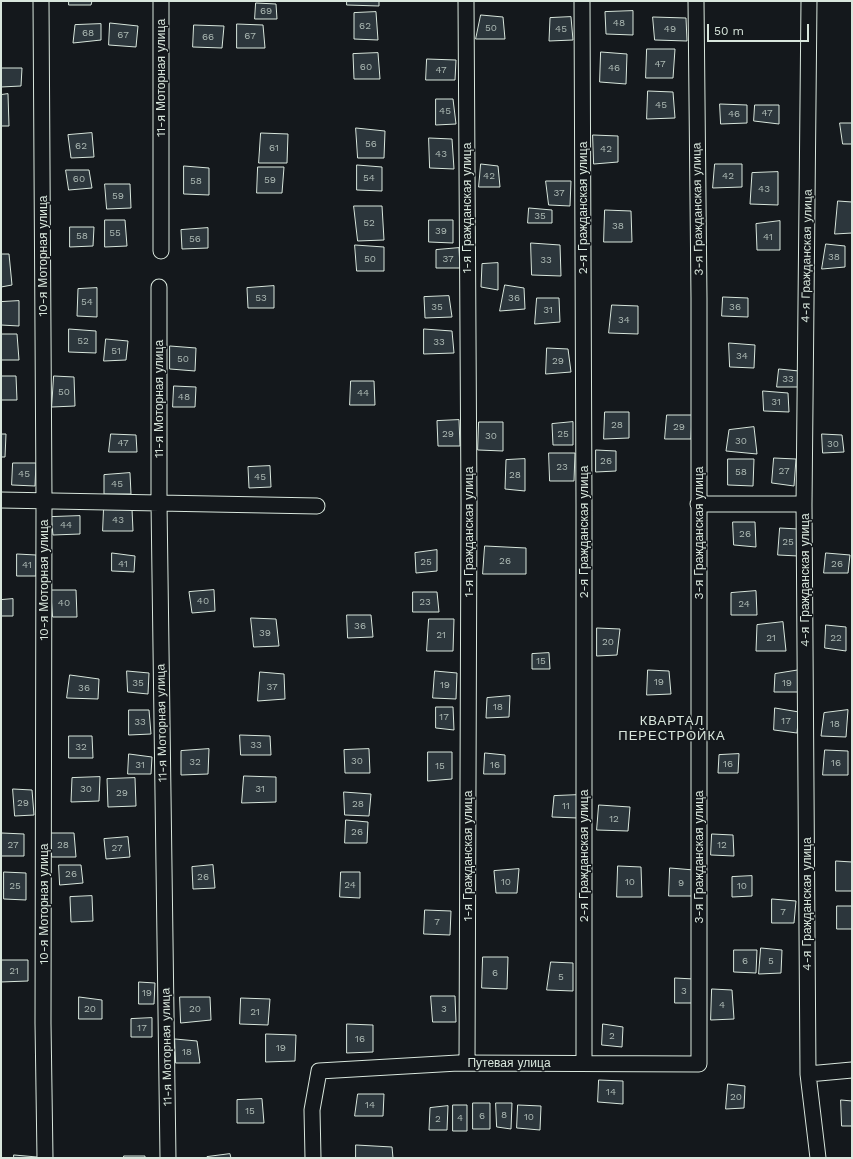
<!DOCTYPE html>
<html>
<head>
<meta charset="utf-8">
<style>
	body { margin:0 }
	#map { position:relative; width:853px; height:1159px; overflow:hidden; background:#14181c; font-family:"Work Sans",sans-serif }
	canvas { display:block }
	.frame { position:absolute; inset:0; border:2px solid #d8e6dc; pointer-events:none }
	.scale { position:absolute; left:707px; top:24px; width:102px; height:18px; box-sizing:border-box; border:2px solid #d8e6dc; border-top:0; padding-left:5px; font-size:12px; line-height:14px; white-space:nowrap; color:#d8e6dc; -webkit-text-stroke:3px #14181c; paint-order:stroke }
</style>
</head>
<body>
<div id="map">
<canvas width="853" height="1159"></canvas>
<div class="frame"></div>
<div class="scale">50 m</div>
</div>
<script>
const g = document.querySelector('canvas').getContext('2d');
g.lineJoin = 'round';
function fillPath(path, color) { g.fillStyle = color; g.fill(path, 'evenodd'); }
function strokePath(path, color, width, dash) { g.strokeStyle = color; g.lineWidth = width; g.lineCap = dash ? 'butt' : 'round'; g.setLineDash(dash || []); g.stroke(path); }
function label(font, color, halo, rows, align = 'center') {
  g.font = font + ' "Work Sans",sans-serif'; g.lineWidth = 3; g.setLineDash([]); g.textBaseline = 'middle'; g.strokeStyle = halo; g.fillStyle = color; for (const [text, x, y, turn = 0] of rows) {
    g.save(); g.translate(x, y); g.rotate((+turn || 0) * Math.PI / 180); g.textAlign = isNaN(turn) ? turn : align; if (halo) g.strokeText(text, 0, 0); g.fillText(text, 0, 0); g.restore();
  }
}
const building = new Path2D(`
	M69,1H92L91,5H69Z
	M347,1H379V6L347,5Z
	M256,3L276,4L277,19H255Z
	M633,11V35L606,34L605,12Z
	M376,12L378,40L354,39V13Z
	M481,15L503,17L505,39H476Z
	M571,17L573,40L549,41L550,18Z
	M653,17L686,18L687,41L655,40Z
	M110,23L138,26L136,47L109,45Z
	M101,24V40L73,43L75,25Z
	M237,24L263,25L265,48H237Z
	M194,25L224,26L222,48L193,47Z
	M647,49H675L673,78H646Z
	M601,52L627,54L626,84L600,82Z
	M378,53L380,79H354L353,54Z
	M427,59L456,60L455,80H426Z
	M1,68H22L21,86L1,87Z
	M648,91L673,92L675,118L647,119Z
	M8,94L9,126H1V95Z
	M436,99H453L456,124L436,125Z
	M720,104L747,105V123L721,124Z
	M755,105H779V124L754,121Z
	M840,123H852V144H843Z
	M356,128L385,131L384,158H358Z
	M92,133L94,157L71,158L68,135Z
	M261,133L288,134L287,163H259Z
	M593,135L618,136V162L594,164Z
	M429,138L452,139L454,169L430,168Z
	M481,164L498,166L500,187H479Z
	M715,164H742V187L713,188Z
	M357,165L382,167V191L357,190Z
	M184,166L209,168V195L184,194Z
	M258,167H284L282,193H257Z
	M66,170H89L92,188L69,190Z
	M778,172V205L750,204L752,173Z
	M546,181H571L570,206L549,205Z
	M105,184H130L131,208L107,209Z
	M838,201L852,202V233L835,234Z
	M354,206H382L384,240L358,241Z
	M529,208L552,210V223H528Z
	M605,210L631,211L632,242H604Z
	M105,220H125L127,246L105,247Z
	M429,220H453V243L429,242Z
	M780,221V250H757L756,224Z
	M70,227H94L93,246L70,247Z
	M208,228V248L182,249L181,230Z
	M531,243L560,245L561,276L532,275Z
	M826,244L845,246V267L822,269Z
	M355,245L384,247V271H357Z
	M459,248L460,268H436V250Z
	M1,254H9L12,285L1,287Z
	M498,263V290L481,287L482,264Z
	M505,285L524,288L525,309L500,311Z
	M274,286V308H248L247,288Z
	M97,288V317L77,316L78,289Z
	M449,296L452,317L425,318L424,297Z
	M723,297L748,298V317L722,316Z
	M537,298H559L560,322L535,324Z
	M19,301V326L1,325V302Z
	M612,305L638,306V334L609,333Z
	M69,329L96,331V353L69,352Z
	M424,329L452,331L454,353L424,354Z
	M1,334H17L19,360H1Z
	M106,339L128,341L126,360L104,361Z
	M729,343L755,345L754,368L730,367Z
	M170,346L196,348L195,371L170,369Z
	M547,348L568,349L571,372L546,374Z
	M779,369L799,371L798,387H777Z
	M1,376H16L17,400H1Z
	M54,376L74,377L75,406L52,407Z
	M351,381H374L375,405H350Z
	M174,386L196,387L195,407H173Z
	M763,391L788,393L789,412L764,411Z
	M605,412H629V438L604,439Z
	M667,415H692L691,439H665Z
	M459,420L460,446H438L437,421Z
	M479,422H503V451L478,450Z
	M573,422V445H553L552,424Z
	M754,427L757,454L726,451L729,430Z
	M1,434H6L5,457H1Z
	M111,434L136,435L137,452H109Z
	M822,434L842,435L844,452L823,453Z
	M596,450L616,451V471L596,472Z
	M549,453H575L574,481H550Z
	M774,458L796,459L794,486L772,483Z
	M525,459V491L505,489L506,460Z
	M728,459H754L753,486L728,485Z
	M13,463H36L35,486L12,485Z
	M270,466L271,487L249,488L248,467Z
	M130,473L131,494H104V475Z
	M104,507L132,509L133,531H103Z
	M80,516V534L53,535L51,517Z
	M733,522H755L756,547L734,545Z
	M780,528L798,529V556L778,555Z
	M485,546L526,548V574H483Z
	M437,550V571L416,573L415,553Z
	M112,553L135,556L134,572L112,571Z
	M826,553L850,555L848,573H824Z
	M17,554L36,555V576H17Z
	M51,590H76L77,617H53Z
	M214,590L215,611L192,613L189,592Z
	M756,591L757,615H731V593Z
	M413,592H437L439,612H413Z
	M13,599V616H1V600Z
	M347,615H371L373,637L348,638Z
	M251,618L276,619L279,646L254,647Z
	M429,619H454L453,651H427Z
	M783,622L786,651H756L757,625Z
	M826,625L846,627V651L825,648Z
	M597,628L620,629L617,655L597,656Z
	M549,653L550,669H532V654Z
	M648,670L669,671L671,694L647,695Z
	M800,670L799,692H774L775,674Z
	M127,671L149,673L148,694L128,692Z
	M435,671L457,673L456,699L433,698Z
	M260,672L284,674L285,699L258,701Z
	M70,675L99,679L98,699L67,698Z
	M510,696L509,717L486,718L487,698Z
	M436,707H453L454,730L436,728Z
	M775,708L799,712L797,733L774,730Z
	M129,710H149L151,734L129,735Z
	M848,710L846,737L821,736L824,713Z
	M240,735L270,736L271,755H241Z
	M69,736H92L93,758H69Z
	M209,749L208,774L181,775V751Z
	M369,749L370,773H345L344,750Z
	M825,750L848,751V775H823Z
	M428,752H452V779L428,781Z
	M485,753L505,755V774H484Z
	M129,754L152,757L151,774H128Z
	M739,754L738,773H718L719,755Z
	M244,776L276,777V802L242,803Z
	M100,777L99,801L71,802L72,778Z
	M135,778L136,806L108,807L107,779Z
	M13,789L32,790L34,815L15,816Z
	M344,792L371,794L369,816L345,815Z
	M579,795L578,818L552,817L554,796Z
	M599,805L630,807L628,831L597,830Z
	M346,820L368,822L367,843H345Z
	M2,833L24,834V856H1Z
	M51,833H74L76,857H52Z
	M712,834L733,835L734,856L711,855Z
	M128,837L130,857L106,859L104,839Z
	M836,861L852,862V891H836Z
	M59,865H81L83,883L60,885Z
	M213,865L215,888L193,889L192,867Z
	M618,866L641,867L642,897H617Z
	M670,868L694,870L693,896H669Z
	M519,869L517,893H496L494,871Z
	M4,872L26,873V900L4,899Z
	M341,872H360V898L340,897Z
	M752,876V896L732,897V877Z
	M92,896L93,921L71,922L70,897Z
	M772,899L796,901L794,923H772Z
	M837,906H852V929H837Z
	M425,910L451,911L450,935L424,934Z
	M761,948L782,950L781,973L759,974Z
	M734,950H757L756,973L734,972Z
	M483,957H508L507,989L482,988Z
	M1,960H28V981L1,982Z
	M551,962L573,963V991L547,990Z
	M675,978L694,979V1003H675Z
	M139,982L155,983L154,1004H139Z
	M712,989L732,990L734,1019L711,1020Z
	M431,996H455L456,1022H433Z
	M79,997L102,1000V1019H79Z
	M180,997H210L211,1020L181,1023Z
	M241,998L270,999L268,1025L240,1024Z
	M152,1018V1037H131V1019Z
	M347,1024L373,1025V1052L347,1053Z
	M603,1024L623,1027L622,1047L602,1045Z
	M266,1034L296,1035L295,1061L266,1062Z
	M175,1039L197,1041L200,1063H176Z
	M599,1080L623,1081V1104L598,1102Z
	M728,1084L745,1086L744,1108L726,1109Z
	M358,1094H384L383,1116H355Z
	M262,1099L264,1123H237V1100Z
	M841,1100L852,1101V1126H842Z
	M473,1103H490V1129H473Z
	M496,1103H512L511,1129L497,1127Z
	M453,1105H467V1131H453Z
	M518,1105L541,1106L540,1130L517,1128Z
	M448,1106L447,1130H429L430,1108Z
	M356,1145L392,1147L393,1158H356Z
	M230,1154L231,1158H207V1157Z
	M14,1155L37,1157V1158H14Z
	M124,1156H145V1158H124Z`);
const minor = new Path2D(`
	M41,1L44,500L43,1023L45,1158
	M161,1V251
	M466,1L469,503L467,1063
	M582,1L584,506V1063
	M809,1L804,504L808,1074L818,1158
	M159,287V503L168,1158
	M1,500L317,506
	M698,504H804
	M808,1074L852,1070
	M313,1158L312,1110L319,1071L458,1063L699,1064V298L696,1`);
const numberNames = [
	["69",266,11],
	["48",619,23],
	["62",365,26],
	["50",491,28],
	["45",561,29],
	["49",670,29],
	["68",88,33],
	["67",123,35],
	["67",250,36],
	["66",208,37],
	["47",660,64],
	["60",366,67],
	["46",614,68],
	["47",441,70],
	["45",661,105],
	["45",445,111],
	["47",767,113],
	["46",734,114],
	["56",371,144],
	["62",81,146],
	["61",274,148],
	["42",606,149],
	["43",441,154],
	["42",489,176],
	["42",728,176],
	["54",369,178],
	["60",79,179],
	["59",270,180],
	["58",196,181],
	["43",764,189],
	["37",559,193],
	["59",118,196],
	["35",540,216],
	["52",369,223],
	["38",618,226],
	["39",441,231],
	["55",115,233],
	["58",82,236],
	["41",768,237],
	["56",195,239],
	["38",834,257],
	["50",370,259],
	["37",448,259],
	["33",546,260],
	["53",261,298],
	["36",514,298],
	["54",87,302],
	["35",437,307],
	["36",735,307],
	["31",548,310],
	["34",624,320],
	["52",83,341],
	["33",439,342],
	["51",116,351],
	["34",742,356],
	["50",183,359],
	["29",558,361],
	["33",788,379],
	["50",64,392],
	["44",363,393],
	["48",184,397],
	["31",776,402],
	["28",617,425],
	["29",679,427],
	["29",448,434],
	["25",563,434],
	["30",491,436],
	["30",741,441],
	["47",123,443],
	["30",833,444],
	["26",606,461],
	["23",562,467],
	["27",784,471],
	["58",741,472],
	["45",24,474],
	["28",515,475],
	["45",260,477],
	["45",117,484],
	["43",118,520],
	["44",66,525],
	["26",745,534],
	["25",788,542],
	["26",505,561],
	["25",426,562],
	["41",123,564],
	["26",837,564],
	["41",27,565],
	["40",203,601],
	["23",425,602],
	["40",64,603],
	["24",744,604],
	["36",360,626],
	["39",265,633],
	["21",441,635],
	["21",771,638],
	["22",836,638],
	["20",608,642],
	["15",541,661],
	["19",659,682],
	["35",138,683],
	["19",787,683],
	["19",445,685],
	["37",272,687],
	["36",84,688],
	["18",498,707],
	["17",444,717],
	["17",786,721],
	["33",140,722],
	["18",835,724],
	["33",256,745],
	["32",81,747],
	["30",357,761],
	["32",195,762],
	["16",836,763],
	["16",728,764],
	["31",140,765],
	["16",495,765],
	["15",440,766],
	["30",86,789],
	["31",260,789],
	["29",122,793],
	["29",23,803],
	["28",358,804],
	["11",566,806],
	["12",614,819],
	["26",357,832],
	["27",13,845],
	["28",63,845],
	["12",722,845],
	["27",117,848],
	["26",71,874],
	["26",203,877],
	["10",506,882],
	["10",630,882],
	["9",681,883],
	["24",350,885],
	["25",15,886],
	["10",742,886],
	["7",783,912],
	["7",437,922],
	["6",745,961],
	["5",771,961],
	["21",14,971],
	["6",495,973],
	["5",561,977],
	["3",684,991],
	["19",147,993],
	["4",722,1005],
	["20",90,1009],
	["20",195,1009],
	["3",444,1009],
	["21",255,1012],
	["17",142,1028],
	["2",612,1036],
	["16",360,1039],
	["19",281,1048],
	["18",187,1052],
	["14",611,1092],
	["20",736,1097],
	["14",370,1105],
	["15",250,1111],
	["8",504,1115],
	["6",482,1116],
	["10",529,1117],
	["4",460,1118],
	["2",438,1119]
];
const streetNames = [
	["11-я Моторная улица",161,78,-90],
	["1-я Гражданская улица",467,208,-90],
	["2-я Гражданская улица",583,208,-90],
	["3-я Гражданская улица",698,209,-91],
	["10-я Моторная улица",43,256,-90],
	["4-я Гражданская улица",807,256,-89],
	["11-я Моторная улица",159,399,-90],
	["1-я Гражданская улица",469,532,-90],
	["2-я Гражданская улица",584,532,-90],
	["3-я Гражданская улица",699,533,-90],
	["10-я Моторная улица",44,580,-90],
	["4-я Гражданская улица",805,580,-90],
	["11-я Моторная улица",162,723,-91],
	["1-я Гражданская улица",468,856,-90],
	["2-я Гражданская улица",584,856,-90],
	["3-я Гражданская улица",699,857,-90],
	["10-я Моторная улица",44,904,-90],
	["4-я Гражданская улица",807,904,-90],
	["11-я Моторная улица",167,1047,-91],
	["Путевая улица",509,1063]
];
const neighbourhoodNames = [
	["КВАРТАЛ",672,721],
	["ПЕРЕСТРОЙКА",672,736]
];
fillPath(building, '#2c363c');
strokePath(building, '#d8e6dc', 1);
strokePath(minor, '#d8e6dc', 17);
strokePath(minor, '#14181c', 15);
label('10px', '#adbab4', null, numberNames);
label('12px', '#d8e6dc', '#14181c', streetNames);
g.letterSpacing = '1px';
label('13px', '#d8e6dc', '#14181c', neighbourhoodNames);
g.letterSpacing = '0px';
</script>
</body>
</html>
